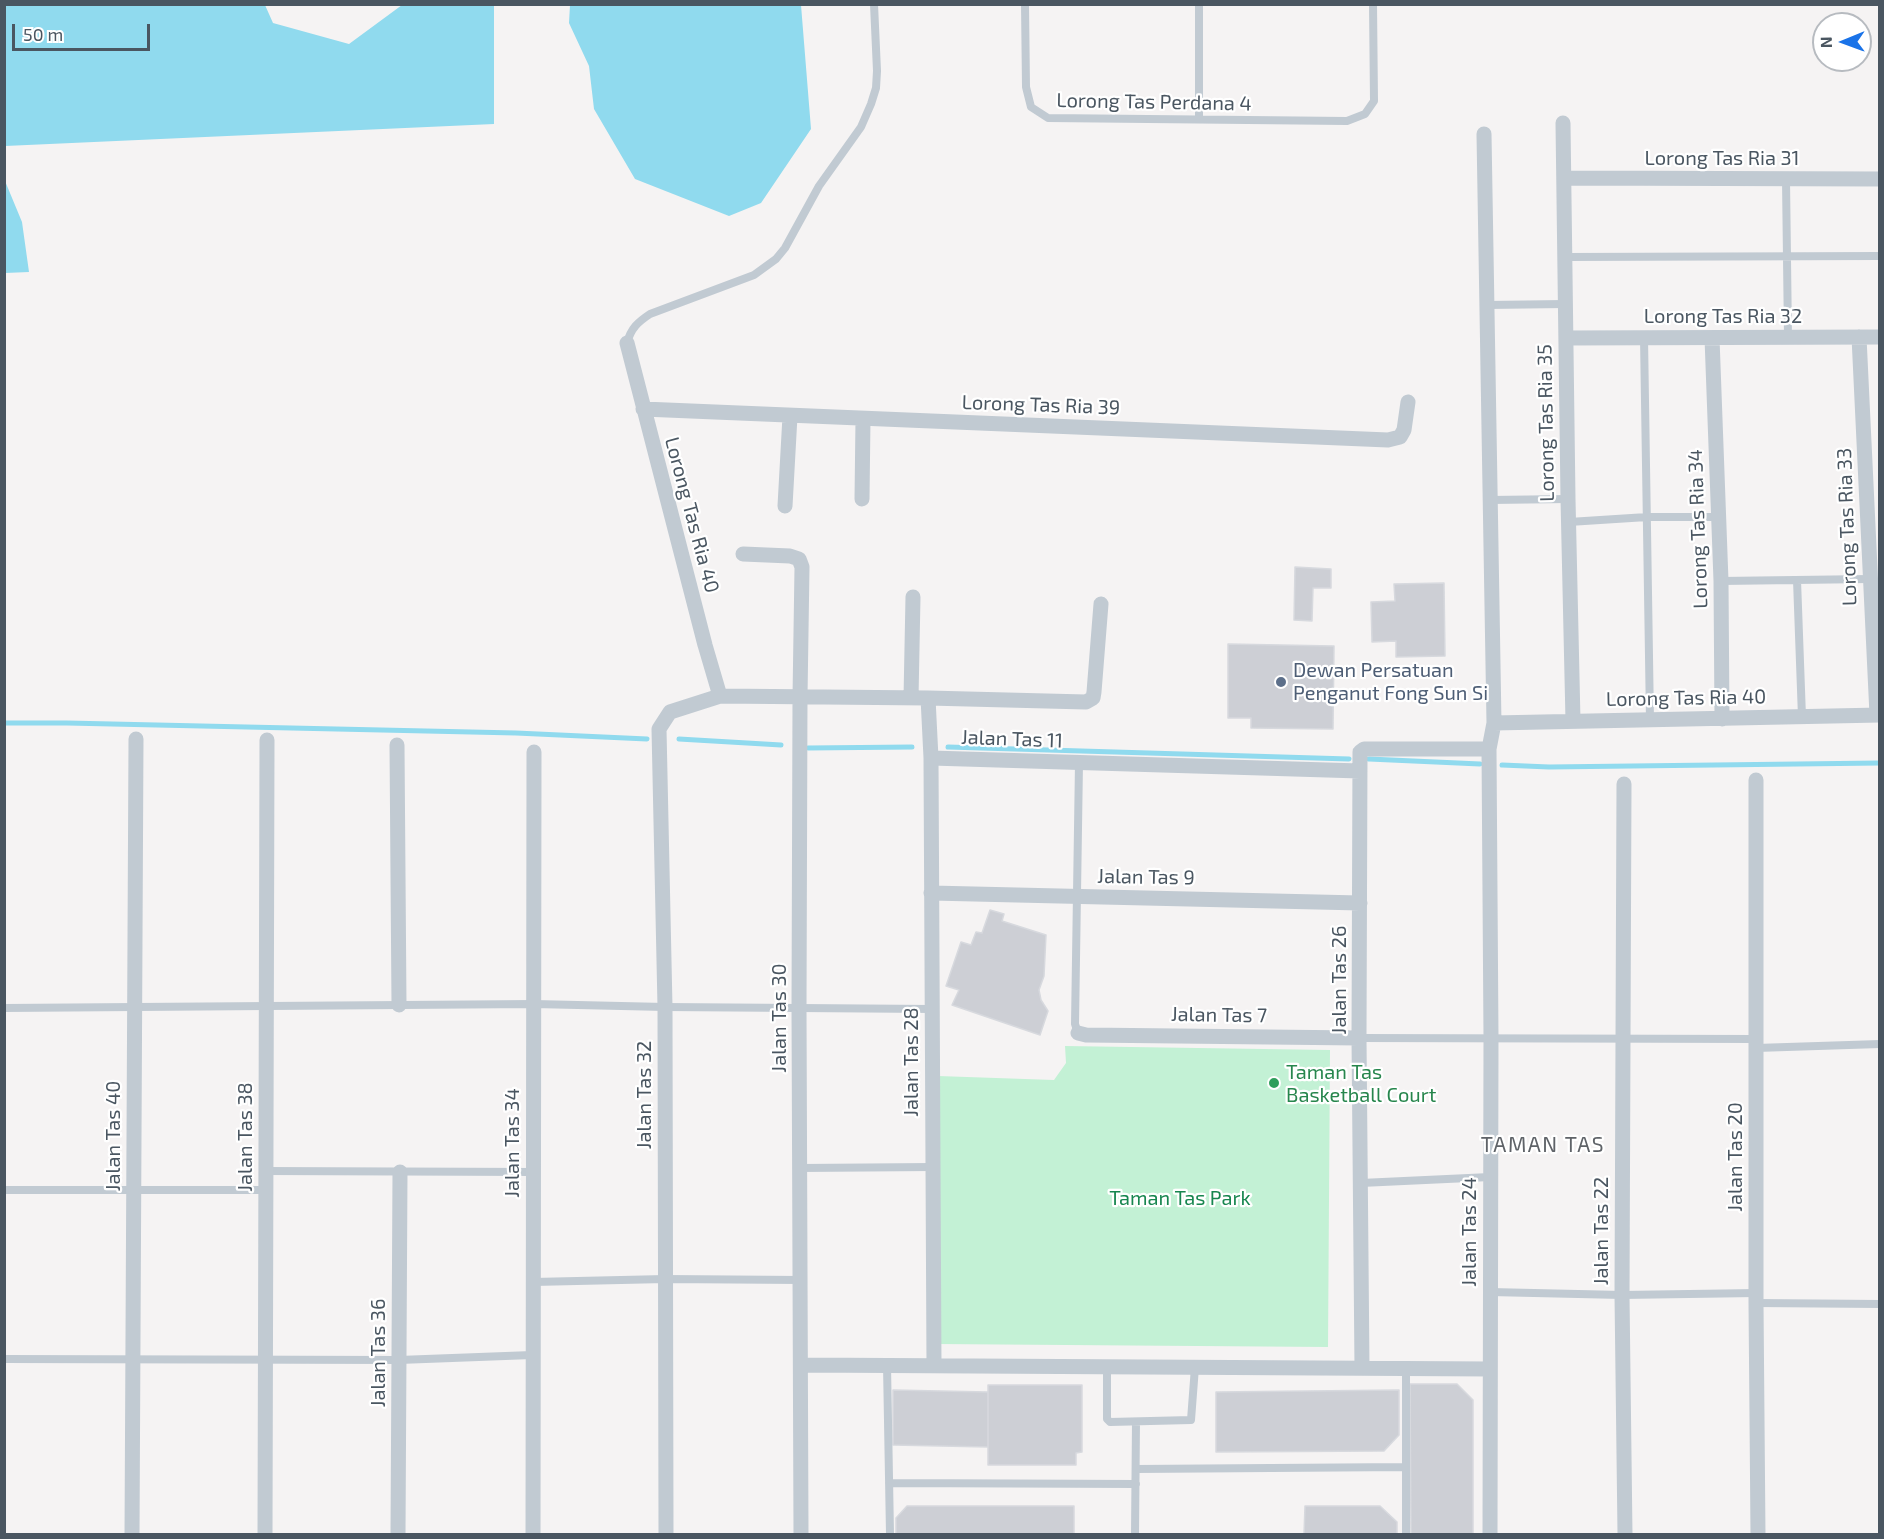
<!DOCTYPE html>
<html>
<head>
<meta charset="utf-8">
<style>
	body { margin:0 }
	#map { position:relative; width:1884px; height:1539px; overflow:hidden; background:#f5f3f3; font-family:"Exo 2",sans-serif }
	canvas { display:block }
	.frame { position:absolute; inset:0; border:6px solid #4a5661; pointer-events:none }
	.north { position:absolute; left:1812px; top:12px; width:60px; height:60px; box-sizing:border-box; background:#fff; border:2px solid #b7bbc0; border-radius:50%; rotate:269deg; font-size:16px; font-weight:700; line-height:24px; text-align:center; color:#4a5661 }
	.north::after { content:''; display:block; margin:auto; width:21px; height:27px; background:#1a73e8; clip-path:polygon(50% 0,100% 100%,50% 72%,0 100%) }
	.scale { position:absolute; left:12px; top:24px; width:138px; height:27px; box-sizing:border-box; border:3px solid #4a5661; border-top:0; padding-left:8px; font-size:18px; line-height:21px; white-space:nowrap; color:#4a5661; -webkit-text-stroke:4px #fff; paint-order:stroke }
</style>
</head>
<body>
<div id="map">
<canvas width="1884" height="1539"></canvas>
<div class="frame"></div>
<div class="north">N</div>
<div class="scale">50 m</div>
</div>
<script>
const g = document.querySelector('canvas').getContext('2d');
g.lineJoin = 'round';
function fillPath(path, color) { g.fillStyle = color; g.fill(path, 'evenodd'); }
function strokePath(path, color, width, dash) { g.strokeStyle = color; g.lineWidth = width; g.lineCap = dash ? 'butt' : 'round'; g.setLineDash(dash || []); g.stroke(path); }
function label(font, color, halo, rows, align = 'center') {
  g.font = font + ' "Exo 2",sans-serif'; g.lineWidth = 4.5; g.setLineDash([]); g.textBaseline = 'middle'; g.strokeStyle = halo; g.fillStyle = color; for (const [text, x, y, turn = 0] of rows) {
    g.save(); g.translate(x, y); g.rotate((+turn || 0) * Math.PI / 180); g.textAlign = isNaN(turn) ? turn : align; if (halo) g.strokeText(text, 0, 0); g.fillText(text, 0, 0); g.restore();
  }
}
const green = new Path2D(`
	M1065,1046L1330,1050L1328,1347L935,1344L938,1076L1054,1080L1066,1063Z`);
const water = new Path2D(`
	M4,5H265L273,23L349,44L402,5H494V124L5,146Z
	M570,5H801L811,129L761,203L729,216L635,179L594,109L589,66L569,23Z
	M5,181L22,222L29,272L5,273Z`);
const stream = new Path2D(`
	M4,723H67L516,733L647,739
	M679,739L781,745
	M948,747L1349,759
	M808,748L912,747
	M1369,759L1480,764
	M1502,765L1549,767L1880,763`);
const building = new Path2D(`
	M1295,567L1331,569V588H1313L1312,621L1294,620Z
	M1444,583L1445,656L1396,657V641L1372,642L1371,602L1395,601L1394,584Z
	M1228,644L1334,646L1333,729L1251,728V718H1228Z
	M990,910L1004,914L1002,921L1046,935L1044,976L1039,990L1041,1000L1048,1011L1040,1035L952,1005L959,990L946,986L961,942L971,945L976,932L982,933Z
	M1410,1384H1457L1473,1400V1534H1411Z
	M988,1385H1082V1452L1076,1453V1465H988Z
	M893,1390L988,1392V1447L893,1445Z
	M1399,1390V1435L1384,1451L1216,1452V1392Z
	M907,1506H1074V1534H896V1518Z
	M1305,1506H1380L1397,1522V1534H1304Z`);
const lane = new Path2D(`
	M1025,4L1026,87L1031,107L1048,118L1347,121L1365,114L1374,101L1373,4
	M1199,4V118
	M1786,180L1788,337
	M1565,257L1880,256
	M1487,305L1565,304
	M1644,337L1650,720
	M627,343C631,328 638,322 650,314L754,275L776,259L785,248L819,186L861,127L871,104L876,88L877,71L874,4
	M1490,500L1568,499
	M1569,522L1647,517H1719
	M1797,580L1802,717
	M1721,581L1869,579
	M4,1008L534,1004L665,1007L932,1009
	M1078,1033L1075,1024L1079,763
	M1359,1038L1756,1039
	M1756,1048L1880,1044
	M800,1168L933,1167
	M265,1171L533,1172
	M1361,1183L1490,1177
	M4,1190H265
	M533,1282L665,1279L801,1280
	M1490,1292L1622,1295L1756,1293
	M1756,1303L1880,1304
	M4,1359L399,1360L532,1355
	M887,1365L890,1534
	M1107,1367V1419L1110,1422L1191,1420L1195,1367
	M1406,1368V1534
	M1136,1469L1406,1467
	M889,1483L1136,1484
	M1135,1534L1136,1422`);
const street = new Path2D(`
	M1563,123L1568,499L1573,721
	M1564,178L1880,179
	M1859,337L1877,715
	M1566,338L1880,337
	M1712,338L1721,581L1722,719
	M627,343L705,645L720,696
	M643,409L1388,440L1400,437L1404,430L1408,402
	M862,499L863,419
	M785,506L790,416
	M743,554L790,556L799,559L802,567L800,697L799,1008L801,1534
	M911,698L913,597
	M928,698L1086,702L1093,698L1094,692L1101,604
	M1494,723L1880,715
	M397,745L399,1005
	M1489,749L1491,1038L1490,1534
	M931,758L934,1366
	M1756,780V1303L1758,1534
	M1624,784L1622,1295L1625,1534
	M931,893L1360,903
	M1078,1033L1086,1035L1359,1038
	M802,1365L1490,1369
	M1362,1368L1359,1038L1360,752L1364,749H1489L1494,723L1484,134
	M132,1534L136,739
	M265,1534L267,740
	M398,1534L400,1172
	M533,1534L534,752
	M666,1534L665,1007L659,729L670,712L720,696L928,698L931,758L1360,771`);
const markers = [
	[1281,682,6,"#5c6f8a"],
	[1274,1083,6,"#2e9e5b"]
];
const streetNames = [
	["Lorong Tas Perdana 4",1154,102,1],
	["Lorong Tas Ria 31",1722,158],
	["Lorong Tas Ria 32",1723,316],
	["Lorong Tas Ria 39",1041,405,2],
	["Lorong Tas Ria 35",1546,423,-91],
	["Lorong Tas Ria 40",692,515,75],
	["Lorong Tas Ria 33",1847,527,-92],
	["Lorong Tas Ria 34",1698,529,-92],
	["Lorong Tas Ria 40",1686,698,-1],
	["Jalan Tas 11",1012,739,2],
	["Jalan Tas 9",1146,877,1],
	["Jalan Tas 26",1339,980,-90],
	["Jalan Tas 7",1219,1015,1],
	["Jalan Tas 30",779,1018,-90],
	["Jalan Tas 28",911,1062,-90],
	["Jalan Tas 32",644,1095,-90],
	["Jalan Tas 40",113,1136,-90],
	["Jalan Tas 38",245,1137,-90],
	["Jalan Tas 34",512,1143,-90],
	["Jalan Tas 20",1735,1157,-90],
	["Jalan Tas 22",1601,1231,-90],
	["Jalan Tas 24",1469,1232,-90],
	["Jalan Tas 36",378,1353,-90]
];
const serviceNames = [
	["Dewan Persatuan",1293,670],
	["Penganut Fong Sun Si",1293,693]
];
const leisureNames = [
	["Taman Tas",1286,1072],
	["Basketball Court",1286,1095]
];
const parkNames = [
	["Taman Tas Park",1180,1198]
];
const neighbourhoodNames = [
	["TAMAN TAS",1543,1145]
];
fillPath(green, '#c3f1d5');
fillPath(water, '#90daee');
strokePath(stream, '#90daee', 5);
fillPath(building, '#cdcfd5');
strokePath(building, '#d7d9de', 1.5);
strokePath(lane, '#c1cad2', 8);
strokePath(street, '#c1cad2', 15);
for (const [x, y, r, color] of markers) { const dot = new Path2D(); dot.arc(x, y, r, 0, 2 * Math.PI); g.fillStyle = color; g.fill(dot); strokePath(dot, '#fff', 2); }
label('20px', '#4a5661', '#fff', streetNames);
label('20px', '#4e5e75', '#fff', serviceNames, 'left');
label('20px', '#27864d', '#fff', leisureNames, 'left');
label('20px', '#17864f', '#fff', parkNames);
g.letterSpacing = '1.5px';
label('21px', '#5f6368', '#fff', neighbourhoodNames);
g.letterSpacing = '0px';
</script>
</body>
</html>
